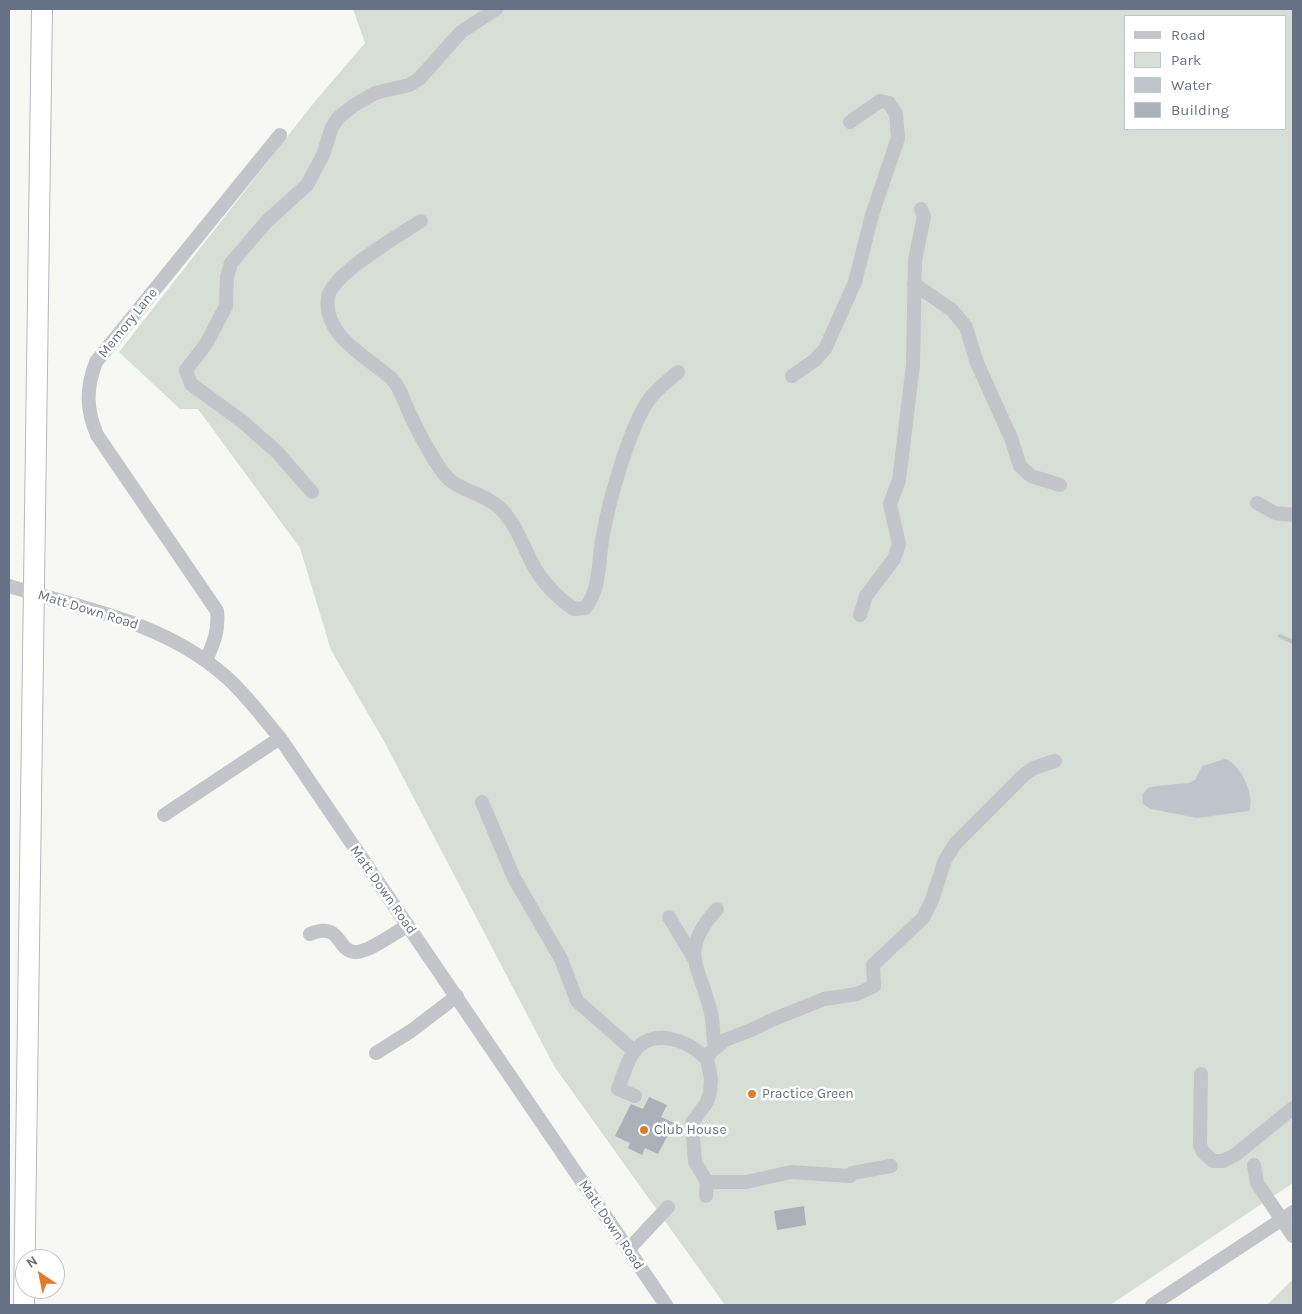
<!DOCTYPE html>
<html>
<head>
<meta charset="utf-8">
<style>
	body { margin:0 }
	#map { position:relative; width:1302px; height:1314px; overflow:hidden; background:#f7f7f4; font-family:Karla,sans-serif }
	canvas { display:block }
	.frame { position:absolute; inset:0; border:10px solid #677185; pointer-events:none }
	.legend { position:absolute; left:1124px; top:15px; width:162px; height:115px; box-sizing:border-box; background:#fff; border:1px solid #c2c6ce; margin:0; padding:6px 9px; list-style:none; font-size:15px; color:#677185 }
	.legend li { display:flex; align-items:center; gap:10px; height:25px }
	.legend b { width:25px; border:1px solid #c2c6ce }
	.north { position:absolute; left:15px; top:1249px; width:50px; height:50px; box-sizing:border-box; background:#fff; border:1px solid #c2c6ce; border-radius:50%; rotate:326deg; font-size:14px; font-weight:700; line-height:20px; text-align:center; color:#677185 }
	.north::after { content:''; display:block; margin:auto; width:18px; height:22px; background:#df7c2d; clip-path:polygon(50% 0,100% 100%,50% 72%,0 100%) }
</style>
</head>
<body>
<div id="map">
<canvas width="1302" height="1314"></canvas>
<div class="frame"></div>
<ul class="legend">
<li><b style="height:6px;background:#c3c5ca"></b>Road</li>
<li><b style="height:14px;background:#d7ded6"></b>Park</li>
<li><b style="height:14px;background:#bec6cc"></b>Water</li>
<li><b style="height:14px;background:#abb1b9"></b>Building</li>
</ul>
<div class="north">N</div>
</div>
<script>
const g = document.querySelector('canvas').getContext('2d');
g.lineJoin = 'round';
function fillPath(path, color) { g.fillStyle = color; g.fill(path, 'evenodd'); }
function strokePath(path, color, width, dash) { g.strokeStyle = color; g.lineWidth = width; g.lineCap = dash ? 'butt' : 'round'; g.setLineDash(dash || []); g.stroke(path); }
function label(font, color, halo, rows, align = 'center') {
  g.font = font + ' Karla,sans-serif'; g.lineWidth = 5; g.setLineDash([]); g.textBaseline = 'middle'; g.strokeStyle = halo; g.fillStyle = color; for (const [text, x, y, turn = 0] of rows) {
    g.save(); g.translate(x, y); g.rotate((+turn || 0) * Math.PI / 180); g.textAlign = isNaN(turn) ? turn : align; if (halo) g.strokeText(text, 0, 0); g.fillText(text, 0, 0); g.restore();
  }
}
const green = new Path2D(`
	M353,9H1293V1183L1110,1305H725L554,1066L385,743L331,650L300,548L198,409H180L119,352L312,105L365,43ZM1126,16H1286V129H1126Z
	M1293,1279V1305H1267Z`);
const water = new Path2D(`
	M1225,759C1240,763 1256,797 1249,811L1197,818L1151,809L1143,804L1142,795L1148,788L1156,786L1189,783L1195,780L1202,766Z`);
const stream = new Path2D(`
	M1280,636L1293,642`);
const building = new Path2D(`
	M649,1097L667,1105L661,1117L674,1123L658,1154L645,1148L642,1155L628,1148L630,1143L615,1136L631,1104L643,1109Z
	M804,1206L806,1225L777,1230L774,1211Z`);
const minor = new Path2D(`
	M421,221C401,234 332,274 328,297C322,335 367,357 390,377C400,386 403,399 408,410C417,430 429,452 441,470C455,492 483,491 501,509C515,523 522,543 531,561C541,581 555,596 574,609L585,608C601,590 598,558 603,535C609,501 629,429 648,401C655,390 668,381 678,372
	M914,284L952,310L966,327L977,363L1011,438L1020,466L1031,476L1060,485
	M792,376L815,360L825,349L855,282L872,215L898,138L896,114L889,103L880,101L850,122
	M312,492L277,452L243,422L191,384L186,370L206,344L226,306L227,277L231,263L267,221L307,185L323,155L332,127L338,118L353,106L375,93L409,85L419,79L461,32L496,9
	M1257,503L1275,513L1293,515
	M9,586C84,609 164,622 225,676C246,694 262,717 280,738L666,1305
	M860,615L866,596L894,559L899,544L890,504L899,480L913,365L915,260L924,216L921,209
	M206,660C214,643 219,630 217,611L97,435C86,409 86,388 96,362L280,135
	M482,802L514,878L561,959L577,1001L634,1051
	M164,815L280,738
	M669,917L693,957
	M310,934C342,921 336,951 355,952C368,953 396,932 407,926
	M715,1047C712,1035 714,1021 710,1009C698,963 679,951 717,909
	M376,1053L411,1031L457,996
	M1201,1074L1200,1145L1203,1152L1213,1161H1223L1235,1155L1293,1108
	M635,1096L618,1089C623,1077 626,1063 633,1053C652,1025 689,1041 707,1059
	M1254,1165L1257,1183L1293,1236
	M707,1182H746L791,1172L850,1176L852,1173L891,1166
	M706,1196L707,1182L695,1162L692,1123L707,1102L710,1093L711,1078L707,1059L711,1052L725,1040L751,1030L774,1019L824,999L857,994L874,986L873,965L923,918L932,900L945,860L955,844L1025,774L1034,768L1055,761
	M628,1250L668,1207
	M1152,1305L1293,1212`);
const highway = new Path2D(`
	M24,1305L42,9`);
const markers = [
	[752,1094,5,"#df7c2d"],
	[644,1130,5,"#df7c2d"]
];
const streetNames = [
	["Memory Lane",128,323,-51],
	["Matt Down Road",88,610,17],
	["Matt Down Road",383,890,55],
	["Matt Down Road",611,1225,56]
];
const poiNames = [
	["Practice Green",762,1094],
	["Club House",654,1130]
];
fillPath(green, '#d7ded6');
fillPath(water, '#bec6cc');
strokePath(stream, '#bec6cc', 4);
fillPath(building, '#abb1b9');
strokePath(highway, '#b6b8bc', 22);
strokePath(minor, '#c3c5ca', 14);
strokePath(highway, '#fff', 20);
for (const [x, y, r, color] of markers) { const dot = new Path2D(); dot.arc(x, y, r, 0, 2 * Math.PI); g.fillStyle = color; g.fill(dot); strokePath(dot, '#fff', 2); }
label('14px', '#677185', '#fff', streetNames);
label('14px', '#677185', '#fff', poiNames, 'left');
</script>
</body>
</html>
